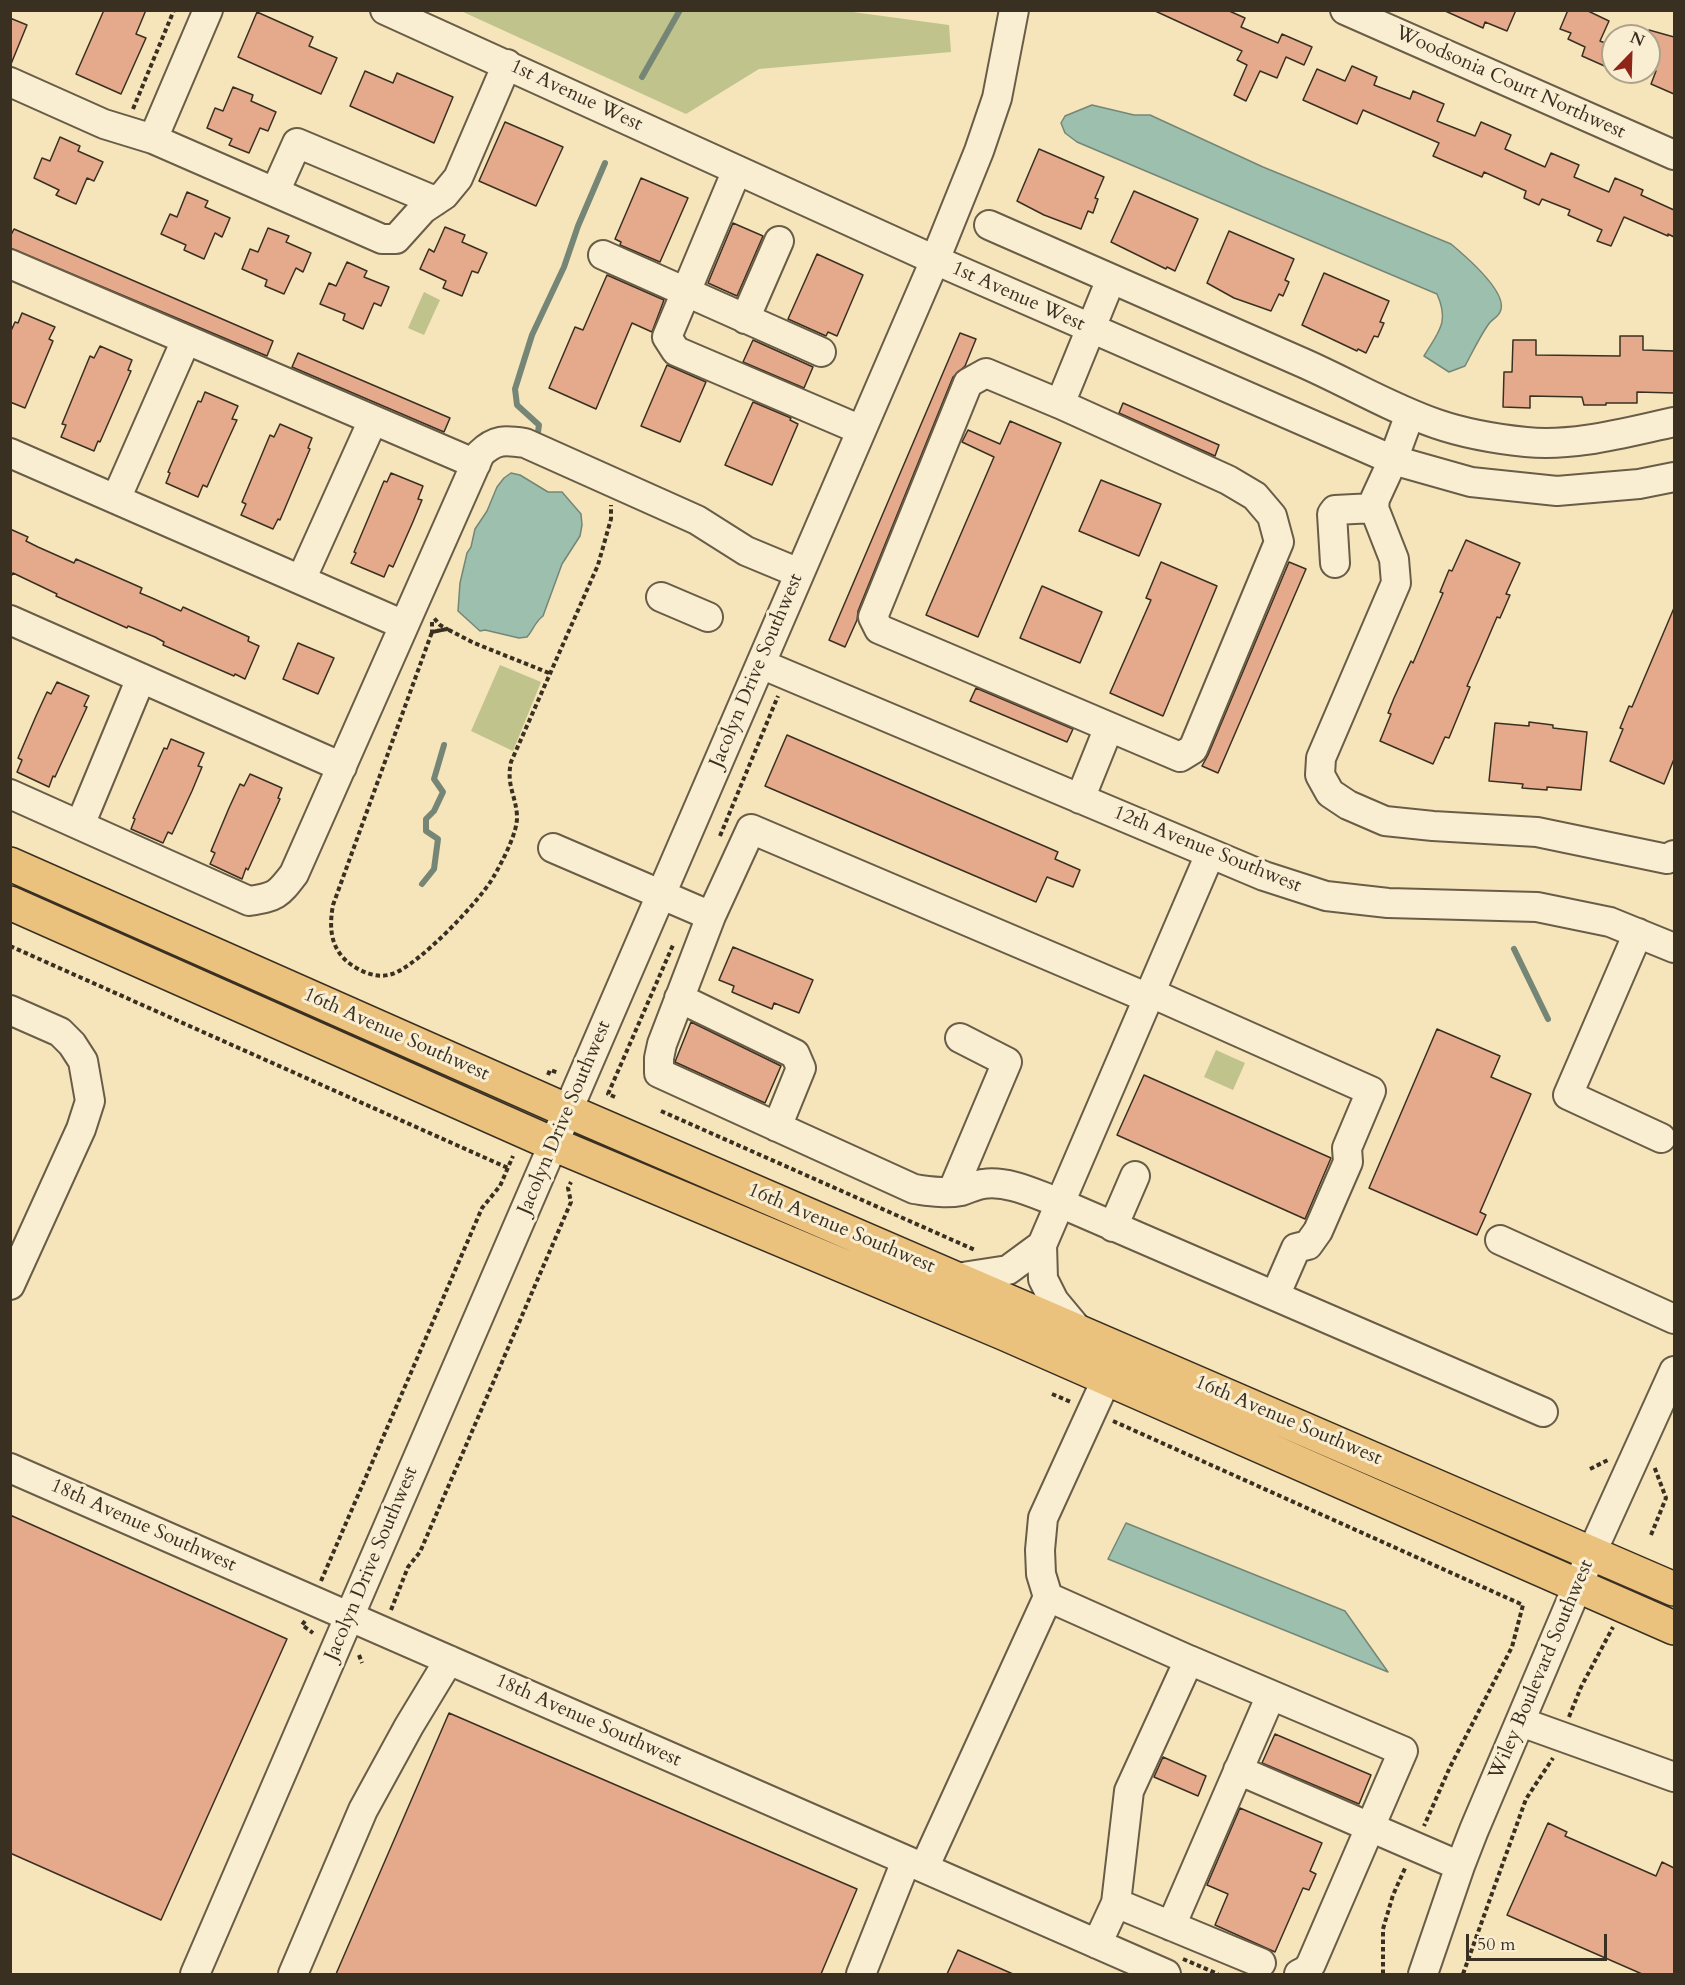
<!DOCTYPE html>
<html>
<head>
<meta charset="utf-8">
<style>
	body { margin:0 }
	#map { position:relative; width:1685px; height:1985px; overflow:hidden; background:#f6e5ba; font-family:Cardo,serif }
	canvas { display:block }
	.frame { position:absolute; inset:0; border:12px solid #3a3022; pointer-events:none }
	.north { position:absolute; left:1601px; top:24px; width:60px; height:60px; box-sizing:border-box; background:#f9eed2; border:2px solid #ada28c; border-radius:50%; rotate:23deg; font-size:16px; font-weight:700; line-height:24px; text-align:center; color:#3a3022 }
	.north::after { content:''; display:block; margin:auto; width:21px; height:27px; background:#8f2418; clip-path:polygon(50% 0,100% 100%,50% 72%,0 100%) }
	.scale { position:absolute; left:1466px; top:1934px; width:141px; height:27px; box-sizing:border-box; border:3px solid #3a3022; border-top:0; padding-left:8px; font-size:18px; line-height:21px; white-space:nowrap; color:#3a3022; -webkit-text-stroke:4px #f9eed2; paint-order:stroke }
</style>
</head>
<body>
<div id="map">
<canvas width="1685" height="1985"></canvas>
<div class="frame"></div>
<div class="north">N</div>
<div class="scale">50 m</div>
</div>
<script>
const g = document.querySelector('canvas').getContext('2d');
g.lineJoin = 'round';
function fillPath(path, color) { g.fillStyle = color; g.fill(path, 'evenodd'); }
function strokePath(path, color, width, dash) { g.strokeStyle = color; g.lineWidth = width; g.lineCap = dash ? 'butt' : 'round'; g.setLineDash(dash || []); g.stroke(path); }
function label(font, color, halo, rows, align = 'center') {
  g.font = font + ' Cardo,serif'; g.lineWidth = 6; g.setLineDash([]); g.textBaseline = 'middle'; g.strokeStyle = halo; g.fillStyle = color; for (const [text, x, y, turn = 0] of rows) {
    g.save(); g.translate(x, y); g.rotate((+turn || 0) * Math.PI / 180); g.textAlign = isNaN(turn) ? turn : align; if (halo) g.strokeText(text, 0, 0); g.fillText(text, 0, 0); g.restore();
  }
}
const green = new Path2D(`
	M461,11L838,10L949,25L951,52L759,69L686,114Z
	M424,292L440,300L424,335L408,328Z
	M500,665L541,682L513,751L471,731Z
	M1216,1050L1245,1063L1233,1090L1204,1077Z`);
const water = new Path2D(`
	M1092,105L1134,115H1150L1263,167L1451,244C1464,255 1510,293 1500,312C1498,317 1491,320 1488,325C1479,338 1472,353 1465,366L1449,372L1424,356C1438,332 1450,323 1437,294L1077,142L1065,133L1061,123L1065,116Z
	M511,473L520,475L548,492H562L581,514L582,525L580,536L562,564L543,616C535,622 533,630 527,637L519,638L485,630L480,631L458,611L460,583L467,553L471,547L475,529L487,511L497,487L504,478Z
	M1126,1523L1345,1611L1388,1672L1108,1559Z`);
const stream = new Path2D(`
	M642,77L680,10
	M538,432L539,425L517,405L515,389L532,335L564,267L578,226L605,163
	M422,884L434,869L438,839L426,831V819L434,811L443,792L434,779L444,745
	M1514,949L1548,1019`);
const building = new Path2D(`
	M104,10H146L136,34L146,38L121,94L76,74Z
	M1153,10H1227L1245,18L1241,27L1278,43L1282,34L1312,47L1304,65L1286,57L1277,78L1260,71L1246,101L1234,95L1247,65L1237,60L1242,51Z
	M1443,10H1516L1507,31L1485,22L1483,28Z
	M1568,10H1586L1609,21L1600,41L1613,46V58L1609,68L1582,56L1585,47L1568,39L1571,33L1560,29Z
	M257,12L313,37L309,46L337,58L321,94L238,57Z
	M10,18L27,25L11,64H10Z
	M1649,30L1674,37V94L1651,84L1656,71L1649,68Z
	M1352,66L1377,77L1374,85L1410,99L1413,91L1444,104L1437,121L1475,136L1481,122L1511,135L1505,149L1545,167L1551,153L1579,165L1574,177L1609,192L1615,178L1643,190L1641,195L1674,210V237L1668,234V236L1624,217L1611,246L1597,241L1602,230L1568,215L1570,210L1542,199L1539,205L1524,198L1526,191L1484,172L1482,177L1433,156L1439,143L1363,110L1357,124L1303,100L1317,69L1345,81Z
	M365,71L393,83L397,73L453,97L434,143L350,106Z
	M233,87L253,95L251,101L276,112L268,131L260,128L249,153L229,145L232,139L207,128L215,108L223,111Z
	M505,122L563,147L536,206L479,181Z
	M60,137L80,146L78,151L103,162L94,181L87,178L76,204L56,195L59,190L34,178L42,158L50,161Z
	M1039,149L1104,177L1095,198L1098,199L1093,213L1088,211L1081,229L1044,215L1017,201Z
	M641,178L688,198L660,262L620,245L621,242L615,239Z
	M1134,191L1198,219L1175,271L1167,267L1166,269L1111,242Z
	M187,192L208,201L205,207L230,218L222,237L215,233L204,259L184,250L186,245L161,234L170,214L177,217Z
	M733,223L763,236L737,296L708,283Z
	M445,227L465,235L462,242L487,253L478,273L472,271L462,296L443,288L446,281L420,269L429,249L434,252Z
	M268,228L289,236L286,242L311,253L303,272L296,268L284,294L265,286L267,280L242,269L250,249L258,252Z
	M14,229L273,341L267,356L10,248V237Z
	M1229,231L1294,259L1285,280L1289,282L1283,296L1279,294L1271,311L1234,298L1207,283Z
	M817,254L863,275L837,336L828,332L826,336L788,319Z
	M347,262L367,271L364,277L389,287L381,306L374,303L363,329L343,320L345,314L320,304L329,283L336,286Z
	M1324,273L1389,301L1380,322L1384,323L1378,337L1374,336L1366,353L1358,349L1357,351L1302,325Z
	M607,275L664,300L652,332L632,323L596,409L549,388L575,327L583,330Z
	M22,313L55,327L49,339L53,341L25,408L10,402V333L15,322L18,323Z
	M960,333L976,339L965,366L953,377L858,611L857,620L845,647L829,640Z
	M1620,336H1643V350L1674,351V393L1637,392V403H1606V405H1584L1582,397L1530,396V408L1503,407L1504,372H1512L1513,340H1536V355L1620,356Z
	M753,340L813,367L804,388L743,362Z
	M100,346L132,360L128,370L131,371L100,442L98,441L94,451L61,437L66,425L62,424L90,356L94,358Z
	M298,353L450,418L444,432L292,367Z
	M667,365L706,382L680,442L641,426Z
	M205,392L238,406L232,419L237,420L226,444L207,487L203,485L198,497L166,483L170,473L168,472L198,401L201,402Z
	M753,402L791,418L790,420L798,424L772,485L725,465Z
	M1123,403L1219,445L1215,456L1119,413Z
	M1010,421L1061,443L978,637L926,615L994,457L962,442L968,430L1000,444Z
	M280,424L312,438L308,448L310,449L280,520L278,519L273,529L241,515L246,504L242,502L260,459L270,435L274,437Z
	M391,473L423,486L418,499L422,500L412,524L393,567L389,565L384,577L351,563L356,553L354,552L384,481L387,482Z
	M1101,480L1161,504L1139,556L1079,531Z
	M10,529L28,537L26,541L38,547L74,563L76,559L142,588L140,593L152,598L181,611L183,607L249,637L248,641L259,646L245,679L235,674L234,676L163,645L164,642L155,637L128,626L127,628L56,596L57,594L13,573L10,578Z
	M1466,540L1520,563L1506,594L1510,595L1500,618L1497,617L1479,659L1467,686L1470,687L1449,738L1445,737L1433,764L1380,741L1391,714L1388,713L1394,698L1411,661L1413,663L1443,593L1440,592L1449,570L1452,571Z
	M1161,562L1217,586L1163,716L1110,693L1151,600L1146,598Z
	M1289,562L1306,569L1218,773L1202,766L1208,755Z
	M1042,586L1102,612L1080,663L1020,638Z
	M1674,608V759L1664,784L1610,761L1623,729L1620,728L1629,706L1632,707Z
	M298,643L334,658L318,694L283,679Z
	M57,682L89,696L84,706L87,707L55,777L53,776L49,787L17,772L22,760L18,758L36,716L47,692L51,694Z
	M976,688L1073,729L1067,742L970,701Z
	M1529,722L1553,725V728L1587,732L1581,790L1547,787V790L1522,788L1523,784L1489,781L1495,723L1529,726Z
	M787,735L1058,852L1055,859L1080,870L1073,887L1047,877L1036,902L765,786Z
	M171,739L204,753L198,766L202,767L192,791L172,834L168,832L163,843L131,829L135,819L133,818L164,748L167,749Z
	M250,774L282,788L278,798L280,799L248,870L246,868L242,879L210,864L215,853L211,851L229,808L240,784L244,786Z
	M733,947L813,980L799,1013L774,1003L772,1009L732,992L734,986L719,980Z
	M691,1022L781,1066L765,1103L675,1062Z
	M1437,1029L1500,1056L1491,1077L1531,1094L1480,1212L1486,1215L1477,1235L1369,1188Z
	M1144,1075L1331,1158L1305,1219L1117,1135Z
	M10,1515L287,1639L161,1920L10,1853Z
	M449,1713L857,1889L821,1974H336Z
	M1275,1734L1371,1775L1359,1804L1262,1763Z
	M1163,1757L1206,1776L1198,1796L1154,1777Z
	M1240,1808L1322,1843L1310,1871L1316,1874L1309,1890L1303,1888L1275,1952L1215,1925L1228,1894L1207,1885Z
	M1548,1823L1567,1832L1565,1836L1656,1876L1662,1862L1674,1868V1974H1642L1507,1915Z
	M958,1950L1013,1974H947Z`);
const path = new Path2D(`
	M133,109L174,10
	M432,622V632L447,629L440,625L433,617
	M549,673L474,643L447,629L432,632L333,905C329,927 330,948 349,963C361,972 377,979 392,974C418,966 481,900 494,876C502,862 518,832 517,816C516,796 506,785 511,762L598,565L611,519V505
	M720,836L778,696
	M10,946L508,1168
	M548,1075L550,1070L559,1073
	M615,1097L608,1094L673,945
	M661,1111L975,1250
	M1052,1394L1071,1402
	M1113,1421L1523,1605L1512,1647L1450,1767L1424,1826
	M1590,1469L1608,1460
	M1651,1535L1666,1498L1654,1466
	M321,1581L482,1208L500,1186L513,1156
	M391,1610L408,1567L420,1552L571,1202L568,1188L571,1182
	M305,1621L302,1625L313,1633
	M359,1655L362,1663
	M1569,1717L1581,1687L1613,1627
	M1183,1959L1218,1974
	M1383,1974V1929L1393,1895L1406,1866
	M1463,1974L1526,1799L1553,1758`);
const minor = new Path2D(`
	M385,10L935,260L1393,460L1471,482L1557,491L1639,484L1674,477
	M1345,10L1674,155
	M10,82L104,124L153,139L382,239H396L423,209L444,195L458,178L507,64
	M153,139L208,10
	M737,170L667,337L676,351L861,430
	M275,192L297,143L435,201
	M989,225C1093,271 1197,317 1301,362C1347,382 1390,408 1437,424C1466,434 1497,439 1526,442C1575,447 1627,432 1674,422
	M603,255L821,352
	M10,264L476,464
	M745,319L779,241
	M1060,404L1228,480L1255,496L1272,516L1279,542L1193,749L1180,757L879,629L873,617L968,383L986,373L1060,404L1111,279
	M1410,414L1393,460L1375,499L1374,508L1394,559L1396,583L1321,758L1320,775L1330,793L1348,805L1385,821L1433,826L1537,832L1667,859L1674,855
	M10,453L404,625
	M116,499L186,340
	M1335,563L1332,514L1335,510L1374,508
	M301,580L373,420
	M661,597L708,617
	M10,620L342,767
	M761,664L1264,876L1326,896L1388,903L1537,907L1610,922L1674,948
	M10,794L249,901C276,897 278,895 294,874L480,454C495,439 505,440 525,443L697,520L746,551L799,573
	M1080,799L1109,727
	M80,825L141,678
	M553,848L711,916L751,829L1148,998
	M711,916L662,1044L659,1058V1073L914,1189C929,1191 945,1194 961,1191C968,1189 975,1185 983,1184C1009,1180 1037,1195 1060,1203L1543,1412
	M1638,933L1568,1095L1661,1138
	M1151,993L1371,1091L1347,1148L1348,1162L1318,1231L1308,1245L1296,1248L1275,1296
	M679,998L795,1054L801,1068L777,1127
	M10,1010L60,1032L72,1044L83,1061L90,1101L81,1129L10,1285
	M952,1192L1007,1062L960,1038
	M1113,1227L1135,1176
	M1500,1240L1674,1319
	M956,1278L1008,1270L1042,1245
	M1079,1331L1054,1301L1043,1279L1042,1245L1210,854
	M10,1468L1166,1974
	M1048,1597L1041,1574L1040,1550L1043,1518L1107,1378
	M1189,1660L1403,1751L1311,1964L1307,1970L1299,1974
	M1521,1722L1674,1777
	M1238,1770L1460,1866
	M924,1868L1048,1597L1189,1660L1129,1791L1116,1903L1097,1944
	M1116,1903L1261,1963
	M1171,1926L1271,1695
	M195,1974L935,260L979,151L997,98L1014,10
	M293,1974L363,1810L409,1726L449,1660
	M861,1974L906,1861
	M1423,1974L1460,1866L1474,1830L1592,1552L1674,1371`);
const major = new Path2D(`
	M10,864L568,1111L1674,1589
	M10,903L553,1144L1003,1333L1674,1628`);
const streetNames = [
	["Woodsonia Court Northwest",1510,83,24],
	["1st Avenue West",576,96,25],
	["1st Avenue West",1018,297,24],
	["Jacolyn Drive Southwest",757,671,-67],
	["12th Avenue Southwest",1207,850,22],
	["16th Avenue Southwest",396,1035,24],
	["Jacolyn Drive Southwest",565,1118,-67],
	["16th Avenue Southwest",841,1229,23],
	["16th Avenue Southwest",1288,1421,23],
	["18th Avenue Southwest",143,1526,24],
	["Jacolyn Drive Southwest",372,1564,-67],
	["Wiley Boulevard Southwest",1542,1670,-67],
	["18th Avenue Southwest",588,1721,24]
];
fillPath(green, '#c1c38c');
fillPath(water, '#9dbfae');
strokePath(water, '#758676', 1.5);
strokePath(stream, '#758676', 6);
fillPath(building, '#e5aa8b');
strokePath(building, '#3a3022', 1.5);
strokePath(minor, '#695d48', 32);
strokePath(major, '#3a3022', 36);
strokePath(path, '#3a3022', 4, [4.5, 3]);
strokePath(minor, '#f9eed2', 28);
strokePath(major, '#ebc27d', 33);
label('20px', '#3a3022', '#f9eed2', streetNames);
</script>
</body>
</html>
